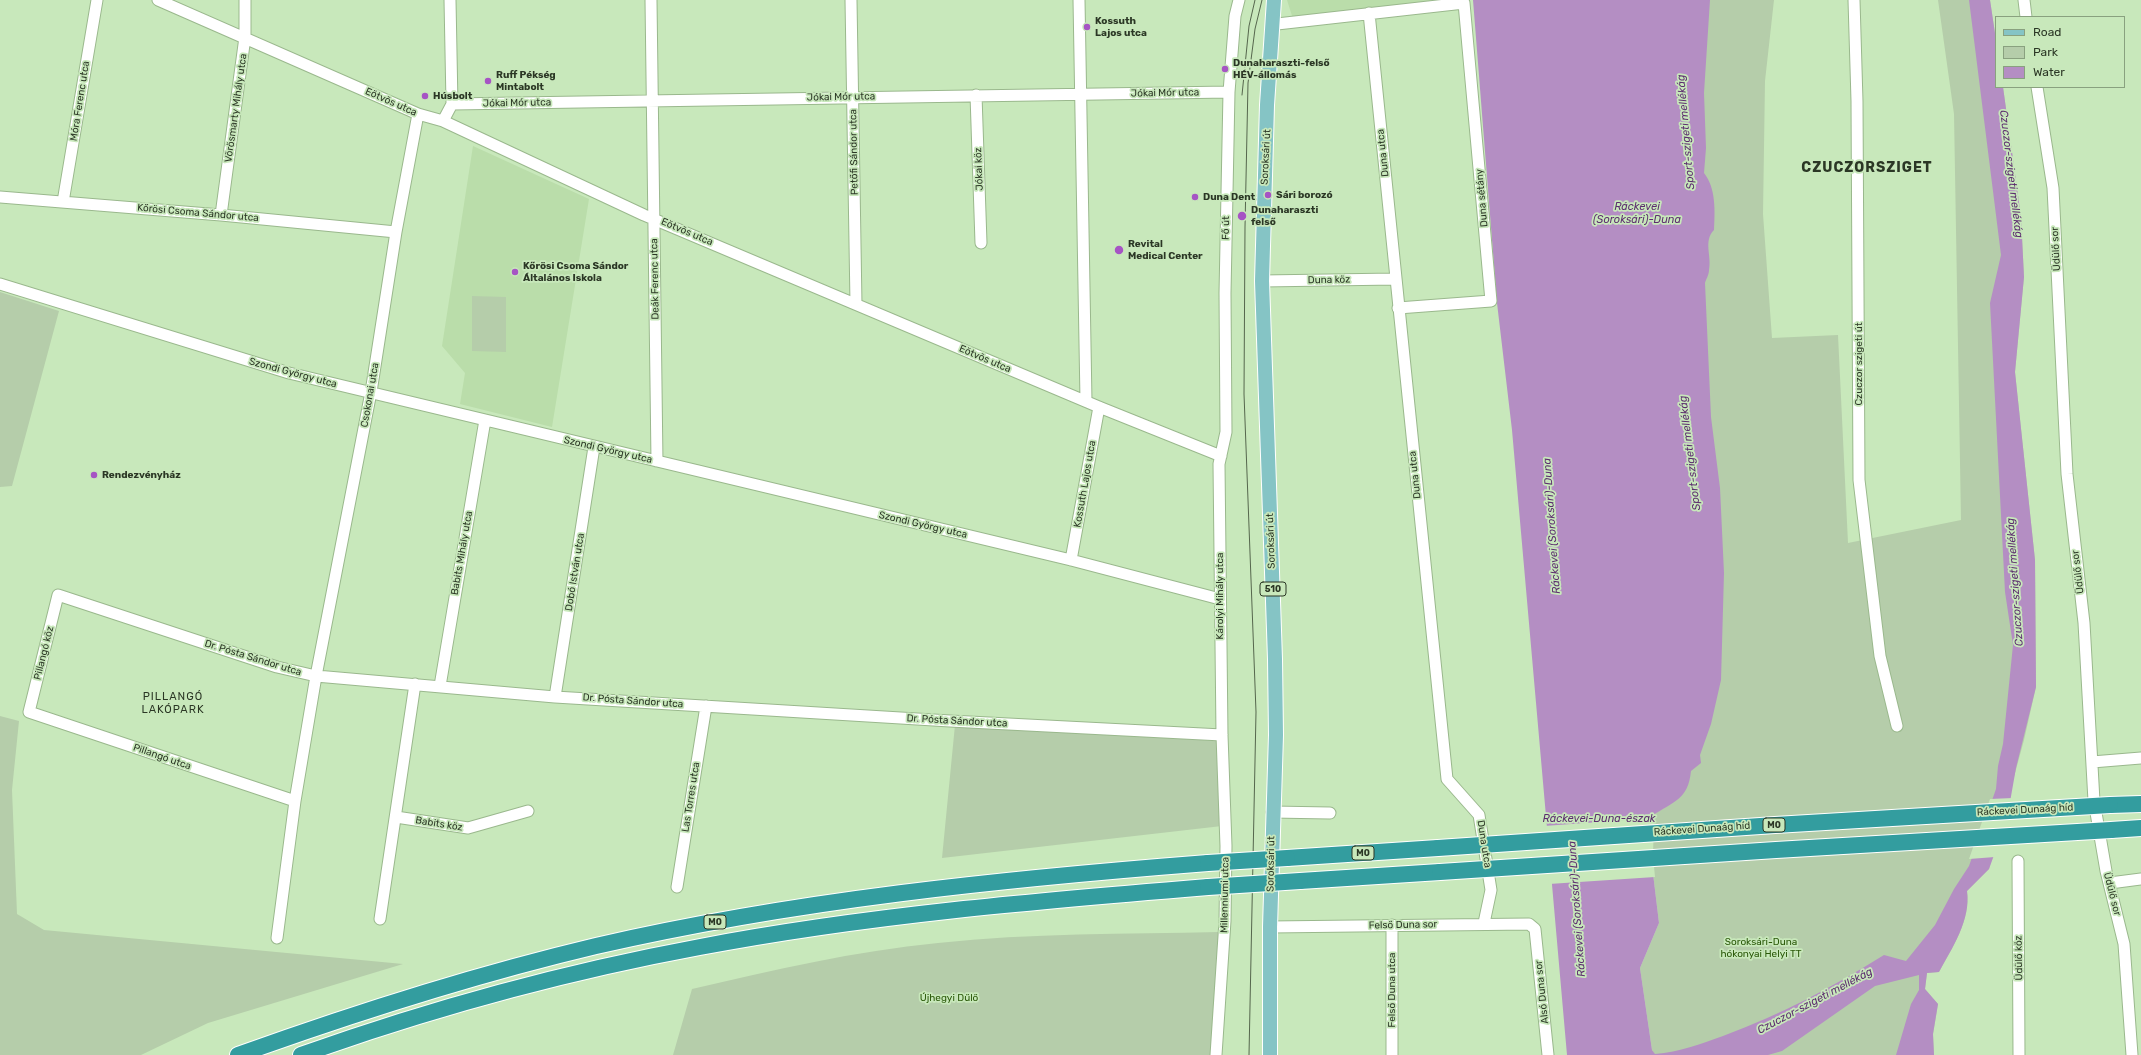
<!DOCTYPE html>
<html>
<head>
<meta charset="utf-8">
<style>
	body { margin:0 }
	#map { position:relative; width:2141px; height:1055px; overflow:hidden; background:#c8e8bb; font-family:Rubik,sans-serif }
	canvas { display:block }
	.legend { position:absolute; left:1995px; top:16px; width:130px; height:72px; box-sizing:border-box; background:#c8e8bb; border:1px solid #89a17f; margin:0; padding:5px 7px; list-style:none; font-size:12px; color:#2b3725 }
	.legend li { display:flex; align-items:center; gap:8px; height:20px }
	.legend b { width:20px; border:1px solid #89a17f }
</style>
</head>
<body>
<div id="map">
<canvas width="2141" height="1055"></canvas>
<ul class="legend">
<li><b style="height:5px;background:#85c4c5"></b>Road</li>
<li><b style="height:11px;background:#b5cdaa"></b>Park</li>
<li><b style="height:11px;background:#b48ec3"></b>Water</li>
</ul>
</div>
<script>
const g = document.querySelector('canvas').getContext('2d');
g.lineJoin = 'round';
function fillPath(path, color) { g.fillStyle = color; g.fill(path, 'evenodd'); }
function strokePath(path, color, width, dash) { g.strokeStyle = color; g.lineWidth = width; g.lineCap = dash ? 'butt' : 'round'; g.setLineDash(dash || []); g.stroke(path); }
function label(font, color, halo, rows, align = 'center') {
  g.font = font + ' Rubik,sans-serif'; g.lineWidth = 3.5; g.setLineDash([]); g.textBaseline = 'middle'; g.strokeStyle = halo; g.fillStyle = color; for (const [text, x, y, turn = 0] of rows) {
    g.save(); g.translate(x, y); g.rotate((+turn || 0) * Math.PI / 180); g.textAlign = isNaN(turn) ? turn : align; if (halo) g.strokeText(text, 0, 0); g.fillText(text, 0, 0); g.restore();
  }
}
const built = new Path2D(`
	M1287,0H1455L1293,19Z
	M473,146L589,199L552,427L460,404L465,373L442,346Z`);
const green = new Path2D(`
	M1579,0H1774L1765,81L1763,214L1772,338L1838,335L1848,543L1961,520L1954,114L1938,0H1990L1996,40V87H2003L2021,217L2024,277L2015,372L2035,560L2036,687L2024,740L1989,869L1967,891C1971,920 1952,948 1939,972L1927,973L1925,989L1938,1004L1933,1034L1934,1055H1655L1652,1050L1640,968L1659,923L1651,857L1652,815L1664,808Z
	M0,292L59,311L12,486L0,487Z
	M472,296L506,297V352L472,351Z
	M0,716L19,721L12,790L17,914L44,930L403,964L208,1023L141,1055H0Z
	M955,725L1218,741L1222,826L942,858Z
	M1219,932L1212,1055H673L692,989C773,970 855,951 938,943C1031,933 1125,934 1219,932Z`);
const water = new Path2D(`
	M1473,0H1710L1704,93L1706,148L1704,173C1716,188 1715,211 1714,230C1703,241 1712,256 1709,270C1709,275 1706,279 1705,283L1711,417L1720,488L1724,573L1721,680L1711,724L1700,755L1701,763L1691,771C1688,800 1674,801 1652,816L1651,857L1659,923L1640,968L1652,1050L1655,1054C1680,1052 1700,1044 1723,1036C1782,1014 1831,988 1884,955L1906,961L1935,925L1954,889L1969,866L1996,789L1998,766L2003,744L2013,645L2005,592L1990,303L2001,255L1969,0H1990L1996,40V87H2003L2021,217L2024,277L2015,372L2035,560L2036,687L2016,768L2007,819L1989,869L1967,891C1971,920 1952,948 1939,972L1927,973L1925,989L1938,1004L1933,1034L1934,1055H1896L1911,1004L1919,990V975L1875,986L1782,1051L1768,1055H1567L1512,430L1497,303Z`);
const pier = new Path2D(`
	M2013,798L2008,820L1995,857L1969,859L1990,799Z
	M1654,818L1653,856L1655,877L1549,884L1544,826Z`);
const minor = new Path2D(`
	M158,0L418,114L443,121L644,215L1099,407L1221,456
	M651,0L657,461
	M851,0L856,304
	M1079,0L1086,401
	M1854,0L1857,101L1859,480L1880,656L1897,726
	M2024,0L2026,17
	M1369,13L1447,779L1479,815L1491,890L1484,923
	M1277,24L1464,3L1491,301L1398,308
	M2037,87L2053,188L2067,474L2084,623L2094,801L2106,871L2124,944L2132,1055
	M976,95L981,243
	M452,104L1229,92
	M443,121L452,104L450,0
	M0,197L221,215L396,232
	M63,202L97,0
	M221,215L245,37V0
	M1262,281L1395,279
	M0,284L289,373L1071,560L1220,599
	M1071,560L1099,407
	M440,686L485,420
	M555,697L594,447
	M2092,762L2141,758
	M295,801L29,712L58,595L277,667L316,676L555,697L950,721L1222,735
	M1272,812L1330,813
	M396,817L468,828L528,811
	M2018,861L2019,1055
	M2110,883L2141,879
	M677,887L706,706
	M380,919L415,684
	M1270,927L1529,924L1535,929L1548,1055
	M277,938L295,801L316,676L371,392L396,232L418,114
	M1216,1055L1225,921L1226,846L1222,735L1219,464L1226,432L1225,293L1229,92L1235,16L1239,0
	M1392,1055V925`);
const major = new Path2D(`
	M1270,1055V927L1276,735L1275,659L1262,281L1267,105L1274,0`);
const highway = new Path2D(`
	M2110,805L2141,804
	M2111,830L2141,828
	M1287,858L1438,848
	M1300,881L1440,872
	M238,1055C355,1013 474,975 596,946C796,900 1003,879 1208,863
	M301,1055C430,1009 565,972 700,947C868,915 1038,901 1208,887`);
const tram = new Path2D(`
	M1242,95L1249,26L1255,0
	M1249,1055L1256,712L1244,394L1245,227L1248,83L1255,29L1262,0`);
const highwayBridge = new Path2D(`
	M1438,848L1775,825L2110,805
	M1208,863L1287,858
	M1440,872L1776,850L2111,830
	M1208,887L1300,881`);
const markers = [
	[1087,27,4,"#a654c4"],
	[1225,69,4,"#a654c4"],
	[488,81,4,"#a654c4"],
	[425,96,4,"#a654c4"],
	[1268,195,4,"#a654c4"],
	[1195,197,4,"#a654c4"],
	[1242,216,5,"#a654c4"],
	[1119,250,5,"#a654c4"],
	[515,272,4,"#a654c4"],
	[94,475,4,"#a654c4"]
];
const shields = [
	[1273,589,26],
	[1774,825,22],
	[1363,853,22],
	[715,922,22]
];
const shieldNames = [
	["510",1273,589],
	["M0",1774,825],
	["M0",1363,853],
	["M0",715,922]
];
const poiNames = [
	["Kossuth",1095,21],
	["Lajos utca",1095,33],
	["Dunaharaszti-felső",1233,63],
	["HÉV-állomás",1233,75],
	["Ruff Pékség",496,75],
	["Mintabolt",496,87],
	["Húsbolt",433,96],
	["Sári borozó",1276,195],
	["Duna Dent",1203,197],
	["Dunaharaszti",1251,210],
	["felső",1251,222],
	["Revital",1128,244],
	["Medical Center",1128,256],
	["Kőrösi Csoma Sándor",523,266],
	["Általános Iskola",523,278],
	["Rendezvényház",102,475]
];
const streetNames = [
	["Jókai Mór utca",1165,93,-1],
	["Jókai Mór utca",841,97,-1],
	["Móra Ferenc utca",80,101,-81],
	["Eötvös utca",391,102,24],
	["Jókai Mór utca",517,103,-1],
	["Vörösmarty Mihály utca",236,108,-82],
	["Petőfi Sándor utca",854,152,-91],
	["Duna utca",1383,153,-96],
	["Soroksári út",1266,157,-87],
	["Jókai köz",979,169,-92],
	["Duna sétány",1482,198,-95],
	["Kőrösi Csoma Sándor utca",198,213,5],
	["Fő út",1226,228,-89],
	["Eötvös utca",687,232,23],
	["Üdülő sor",2056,249,-93],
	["Deák Ferenc utca",655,279,-91],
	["Duna köz",1329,280,-1],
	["Eötvös utca",985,359,23],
	["Czuczor szigeti út",1859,364,-90],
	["Szondi György utca",293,373,15],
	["Csokonai utca",370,395,-80],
	["Szondi György utca",608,450,13],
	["Duna utca",1415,475,-96],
	["Kossuth Lajos utca",1085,484,-80],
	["Szondi György utca",923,525,13],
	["Soroksári út",1271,541,-92],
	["Babits Mihály utca",462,553,-80],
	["Dobó István utca",575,572,-81],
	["Üdülő sor",2078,572,-97],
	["Károlyi Mihály utca",1220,596,-90],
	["Pillangó köz",44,653,-76],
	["Dr. Pósta Sándor utca",253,658,17],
	["Dr. Pósta Sándor utca",633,701,4],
	["Dr. Pósta Sándor utca",957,721,3],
	["Pillangó utca",162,757,19],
	["Las Torres utca",691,797,-81],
	["Ráckevei Dunaág híd",2025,810,-3],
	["Babits köz",439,824,9],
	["Ráckevei Dunaág híd",1702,829,-4],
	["Duna utca",1484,844,81],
	["Soroksári út",1271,864,-89],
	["Üdülő sor",2112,894,76],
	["Millenniumi utca",1225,895,-89],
	["Felső Duna sor",1403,925,-1],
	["Üdülő köz",2019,958,-91],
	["Felső Duna utca",1392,990,-90],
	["Alsó Duna sor",1542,992,-96]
];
const parkNames = [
	["Soroksári-Duna",1761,942],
	["hókonyai Helyi TT",1761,954],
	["Újhegyi Dűlő",949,998]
];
const waterNames = [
	["Sport-szigeti mellékág",1686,132,-95],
	["Czuczor-szigeti mellékág",2011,174,83],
	["Ráckevei",1637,207],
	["(Soroksári)-Duna",1637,220],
	["Sport-szigeti mellékág",1690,453,-97],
	["Ráckevei (Soroksári)-Duna",1552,526,-94],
	["Czuczor-szigeti mellékág",2015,582,-94],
	["Ráckevei-Duna-észak",1599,819],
	["Ráckevei (Soroksári)-Duna",1577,909,-94],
	["Czuczor-szigeti mellékág",1815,1001,-28]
];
const neighbourhoodNames = [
	["PILLANGÓ",173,697],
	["LAKÓPARK",173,710]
];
const districtNames = [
	["CZUCZORSZIGET",1867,168]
];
fillPath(built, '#baddaa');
fillPath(green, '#b5cdaa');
fillPath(water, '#b48ec3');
fillPath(pier, '#c8e8bb');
strokePath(minor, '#9ab88d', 13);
strokePath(major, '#fff', 16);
strokePath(highway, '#fff', 18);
strokePath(minor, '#fff', 11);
strokePath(major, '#85c4c5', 14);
strokePath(highway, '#339d9f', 16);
strokePath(tram, '#55664d', 1);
strokePath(highwayBridge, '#fff', 18, []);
strokePath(highwayBridge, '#339d9f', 16);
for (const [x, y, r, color] of markers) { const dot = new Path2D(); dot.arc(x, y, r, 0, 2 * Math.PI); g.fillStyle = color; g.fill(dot); strokePath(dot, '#c8e8bb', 1.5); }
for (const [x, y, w] of shields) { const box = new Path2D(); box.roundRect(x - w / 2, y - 7, w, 14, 3); g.fillStyle = '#c8e8bb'; g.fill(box); strokePath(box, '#2b3725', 1); }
label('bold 9px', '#2b3725', null, shieldNames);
label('bold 10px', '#2b3725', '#c8e8bb', poiNames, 'left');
label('10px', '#2b3725', '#c8e8bb', streetNames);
label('10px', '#2a5809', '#c8e8bb', parkNames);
label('italic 11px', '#5c2d6e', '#c8e8bb', waterNames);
g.letterSpacing = '1px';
label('11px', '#2b3725', '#c8e8bb', neighbourhoodNames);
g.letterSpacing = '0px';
g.letterSpacing = '1px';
label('bold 14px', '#2b3725', '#c8e8bb', districtNames);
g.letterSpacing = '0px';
</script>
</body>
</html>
